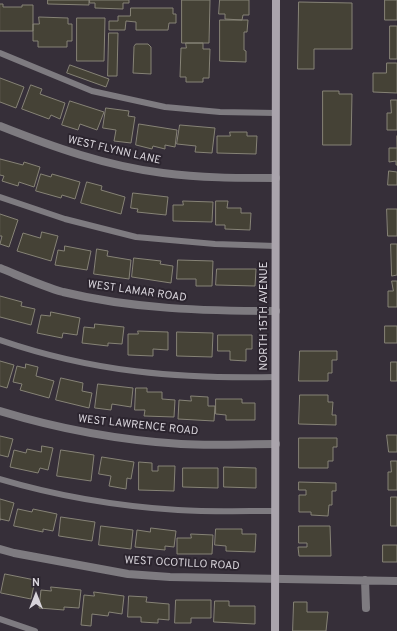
<!DOCTYPE html>
<html>
<head>
<meta charset="utf-8">
<style>
	body { margin:0 }
	#map { position:relative; width:397px; height:631px; overflow:hidden; background:#362f39; font-family:Overpass,sans-serif }
	canvas { display:block }
	.north { position:absolute; left:16px; top:575px; width:40px; height:40px; -webkit-text-stroke:3px #2c252f; paint-order:stroke; rotate:0deg; font-size:11px; font-weight:700; line-height:16px; text-align:center; color:#d8d4db }
	.north::after { content:''; display:block; margin:auto; width:14px; height:18px; background:#d8d4db; clip-path:polygon(50% 0,100% 100%,50% 72%,0 100%) }
</style>
</head>
<body>
<div id="map">
<canvas width="397" height="631"></canvas>
<div class="north">N</div>
</div>
<script>
const g = document.querySelector('canvas').getContext('2d');
g.lineJoin = 'round';
function fillPath(path, color) { g.fillStyle = color; g.fill(path, 'evenodd'); }
function strokePath(path, color, width, dash) { g.strokeStyle = color; g.lineWidth = width; g.lineCap = dash ? 'butt' : 'round'; g.setLineDash(dash || []); g.stroke(path); }
function label(font, color, halo, rows, align = 'center') {
  g.font = font + ' Overpass,sans-serif'; g.lineWidth = 4; g.setLineDash([]); g.textBaseline = 'middle'; g.strokeStyle = halo; g.fillStyle = color; for (const [text, x, y, turn = 0] of rows) {
    g.save(); g.translate(x, y); g.rotate((+turn || 0) * Math.PI / 180); g.textAlign = isNaN(turn) ? turn : align; if (halo) g.strokeText(text, 0, 0); g.fillText(text, 0, 0); g.restore();
  }
}
const building = new Path2D(`
	M48,0H89V5L48,4Z
	M90,0H129V3H123V9L95,8V3H90Z
	M182,0H210L209,43H182Z
	M220,0H249V15H243L242,20L225,19V14H219Z
	M385,0H397V20H385Z
	M299,2L352,3V49H314V69H298Z
	M0,4H3V7H22V5H33V31H0Z
	M131,8H173V14H176V23H169L168,30H136V22L126,21L125,30H109V21H118V16H130Z
	M39,17L68,18V24H72V41H67V47H38V41H33V24H39Z
	M77,18H105L104,61H77Z
	M220,20H248L247,32H244V50L246,51V62L220,61Z
	M390,26H397V59H390Z
	M109,33H118L117,76H108Z
	M186,43H203V49H210L209,78H203V82H186V77H180L181,48H186Z
	M136,44H148L151,47V74L133,73L134,47Z
	M387,63H397V93L373,92V73H386Z
	M70,65L109,79L106,87L67,73Z
	M0,78L24,87L16,108L0,102Z
	M31,85L42,89L40,94L65,103L60,119L51,115L49,119L22,109Z
	M323,91H339V94H352L351,145H323Z
	M391,100H397V130H387V113H391Z
	M70,101L104,112L97,130L80,124L78,130L62,125Z
	M106,108L129,111L128,116L135,117L131,143L114,141L116,130L103,128Z
	M139,124L177,130L175,147L165,145V149L153,146L152,149L136,145Z
	M180,125L215,128L212,153L195,152L196,146L177,144Z
	M230,132H247V136H257L256,154L217,153V136H230Z
	M397,136V165H396V161L389,162V148H397Z
	M0,159L23,165L24,162L40,167L34,187L19,182L18,186L2,181L4,176L0,175Z
	M389,171L397,172V185H388Z
	M41,174L51,177L52,174L80,182L75,199L62,195L61,198L36,191Z
	M87,182L102,186L101,190L125,197L121,214L81,203Z
	M133,193L168,197L166,215L137,212L138,209L131,208Z
	M183,201L213,202L212,222L173,221V205H183Z
	M216,201H228L227,208H241V213H251L250,230L225,229V225H216Z
	M387,209H397V236H388Z
	M0,214L18,220L9,247L0,244L2,236H0Z
	M42,232L58,236L51,261L17,251L23,233L40,238Z
	M391,244H397V275L392,276Z
	M65,246L91,251L87,270L55,265L58,250L64,251Z
	M97,249L108,251L107,256L131,260L129,279L94,274Z
	M134,258L161,261L160,264L173,266L171,283L132,277Z
	M178,260L213,261L212,286H196V279H177Z
	M217,269H256L255,286L216,285Z
	M392,281H397V307H388V291H393Z
	M0,296L22,302L21,306L35,309L31,325L0,317Z
	M51,312L80,318L77,335L63,333L62,338L37,333L41,315L50,316Z
	M95,324L124,327L122,344L108,343V346L82,343L84,327L94,328Z
	M385,326H397V343H385Z
	M138,331L168,332V350L153,349V356L128,355V334H138Z
	M177,332L213,333L212,357L177,356Z
	M218,335H252V349H246V361L230,360V351H218Z
	M300,351H337V360H332V373H328V381H299Z
	M0,361L14,365L7,388L0,386Z
	M391,362H397V381H391Z
	M26,364L38,367L36,376L54,381L49,398L20,390L22,384L13,382L17,366L25,368Z
	M61,378L83,383L82,391L92,393L89,408L56,400Z
	M98,384L133,388L131,407L112,404L111,410L95,408Z
	M136,388H147V392H162V399L175,400L174,417L144,416L145,410H135Z
	M300,395H328V402H333L332,415H336V425L299,424Z
	M191,396L208,397V406H215L214,421L178,419L179,400L191,401Z
	M216,399H242V403H255V420H226V415L216,414Z
	M387,435H397V452H389Z
	M0,436L13,439L8,457L0,455Z
	M299,438H337V447H333V461H328V468H299Z
	M42,446L53,448L48,470L40,468L38,473L10,467L14,450L26,453L27,449L41,452Z
	M61,450L94,455L91,481L57,476Z
	M102,457L134,462L131,479L127,478L126,489L109,486L111,476L99,474Z
	M391,461H397V490H388V472H391Z
	M139,462L152,463V471H158V466H175L174,491L139,490Z
	M224,467L256,468V488L224,487Z
	M183,468H218V488L183,487Z
	M299,482L336,483V491H332V505H329L328,516L311,515V512H299V495H306V490H299Z
	M391,497H397V526H391Z
	M0,499L14,503L9,521L0,519V520Z
	M18,509L32,512L33,509L57,514L53,531L43,529V532L14,526Z
	M61,517L95,522L92,541L59,536Z
	M101,526L133,530L131,549L99,545Z
	M299,526H330L331,556H299L298,547H307V543H299Z
	M151,528L176,531L174,547L165,546V550L135,547L137,530L150,532Z
	M216,529H242V534H256L255,552L226,551V546L215,545Z
	M191,534L213,535L212,554H177V538H191Z
	M383,545H397V562H383Z
	M5,574L35,580L31,599L1,593Z
	M51,587L81,590L79,608L64,607V610L39,608L41,590L51,591Z
	M94,592L124,596L122,614L109,612L108,616L92,614L91,626L81,625L84,595L94,596Z
	M129,596L147,597L146,602L169,604V620L158,619V623L141,622V617H128Z
	M176,600H211V618H191V623H175Z
	M215,601H229V606H255V624L214,622Z
	M294,602H307V612H328L326,631H293Z`);
const lane = new Path2D(`
	M0,53L92,91L165,107L220,112L276,113
	M0,197L65,219L136,237L215,244L276,246
	M0,340C93,372 178,379 276,377
	M0,479C57,496 118,506 178,510C210,512 243,511 275,511
	M0,619L35,631`);
const street = new Path2D(`
	M0,126C53,147 106,166 163,173C201,178 238,178 276,178
	M0,268C20,276 42,286 63,292C133,309 204,311 276,311
	M0,411C59,429 119,440 181,444C212,446 244,444 276,444
	M0,549L14,553L128,574L170,577L397,581
	M365,580L366,608`);
const secondary = new Path2D(`
	M275,631L276,0`);
const streetNames = [
	["WEST FLYNN LANE",114,151,13],
	["WEST LAMAR ROAD",137,292,8],
	["NORTH 15TH AVENUE",265,316,-90],
	["WEST LAWRENCE ROAD",138,426,6],
	["WEST OCOTILLO ROAD",182,564,3]
];
fillPath(building, '#454236');
strokePath(building, '#868376', 1);
strokePath(lane, '#7e7b80', 6);
strokePath(street, '#7e7b80', 8);
strokePath(secondary, '#aaa4ac', 8);
label('11px', '#d8d4db', '#2c252f', streetNames);
</script>
</body>
</html>
